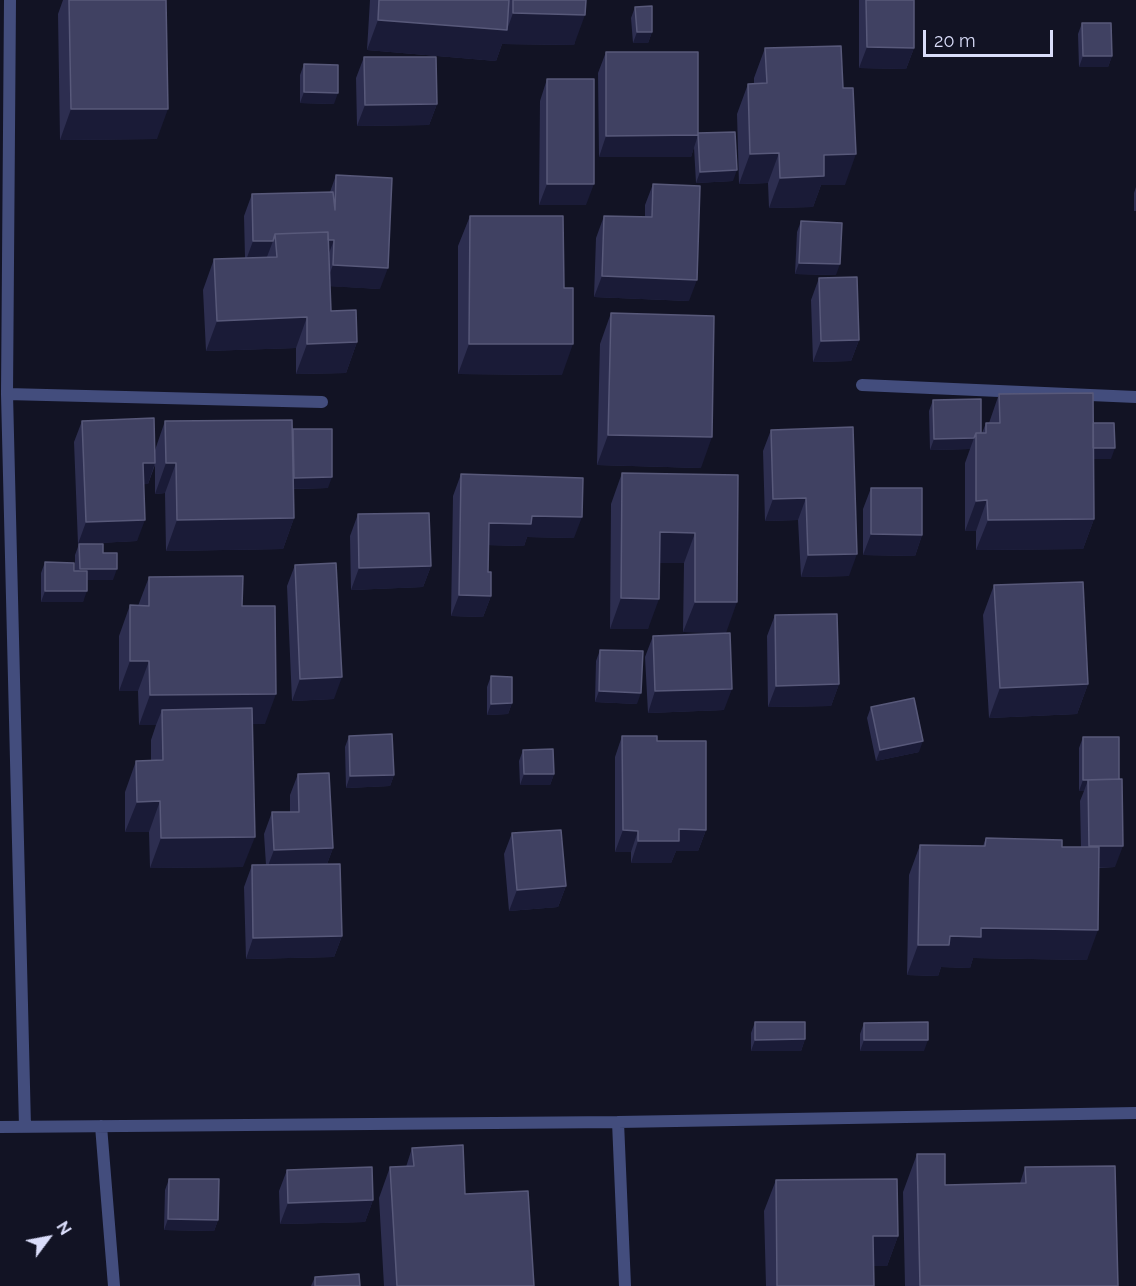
<!DOCTYPE html>
<html>
<head>
<meta charset="utf-8">
<style>
	body { margin:0 }
	#map { position:relative; width:1136px; height:1286px; overflow:hidden; background:#121324; font-family:Raleway,sans-serif }
	canvas { display:block }
	.north { position:absolute; left:18px; top:1208px; width:60px; height:60px; -webkit-text-stroke:4px #121324; paint-order:stroke; rotate:58deg; font-size:16px; font-weight:700; line-height:24px; text-align:center; color:#daddfa }
	.north::after { content:''; display:block; margin:auto; width:21px; height:27px; background:#daddfa; clip-path:polygon(50% 0,100% 100%,50% 72%,0 100%) }
	.scale { position:absolute; left:923px; top:30px; width:130px; height:27px; box-sizing:border-box; border:3px solid #daddfa; border-top:0; padding-left:8px; font-size:18px; line-height:21px; white-space:nowrap; color:#daddfa; -webkit-text-stroke:4px #121324; paint-order:stroke }
</style>
</head>
<body>
<div id="map">
<canvas width="1136" height="1286"></canvas>
<div class="north">N</div>
<div class="scale">20 m</div>
</div>
<script>
const g = document.querySelector('canvas').getContext('2d');
g.lineJoin = 'round';
function strokePath(path, color, width, dash) { g.strokeStyle = color; g.lineWidth = width; g.lineCap = dash ? 'butt' : 'round'; g.setLineDash(dash || []); g.stroke(path); }
function fillPath(path, color) { g.fillStyle = color; g.fill(path, 'evenodd'); }
const minor = new Path2D(`
	M10,0L7,394L25,1127
	M862,385L1136,397
	M7,394L322,402
	M618,1122L625,1286
	M101,1126L114,1286
	M0,1127L618,1122L1136,1113`);
const wall = new Path2D(`
	M63,0H166L157,139L60,140L58,14Z
	M370,0H586L574,45L502,44L496,61L367,50Z
	M859,0H914V48L906,69L859,68Z
	M635,7L652,32L648,43H633L631,18Z
	M1082,23L1112,56L1108,67H1079L1078,34Z
	M765,48L845,185H821L813,207L769,208L768,183L739,184L737,114L748,84H754V78Z
	M606,52L698,133L733,181L696,183L694,147L691,157H599L598,73Z
	M364,57L437,104L429,125L357,126L356,78Z
	M304,64L334,104L300,103V75Z
	M547,79L586,205H539L540,101Z
	M336,175L380,289L330,286L331,311L357,342L346,373L296,374V348L206,351L203,290L214,259L245,258L244,216L252,194L330,192Z
	M653,184L689,301L594,297L596,238L604,216L645,217V205Z
	M1136,187V211H1134V193Z
	M470,216L562,375L458,374V246Z
	M801,221L836,275L795,274L797,232Z
	M819,278L859,340L851,361L813,362L811,300Z
	M611,313L701,468L597,465L600,344Z
	M999,394L1093,423L1111,459H1093L1094,519L1083,549L976,550V531H965V463L970,449L930,450L929,411L933,400L982,433L986,423H989Z
	M82,421L155,450L165,421L293,429L328,488L294,489V518L283,549L166,551L165,493L155,494V465L148,484H144L137,541L78,544L74,442Z
	M771,430L849,576L801,577L798,520L765,521L763,451Z
	M622,473L738,475L726,633L683,632L684,563H659L648,629H610L611,504Z
	M461,474L574,538L527,537L524,546L488,545V572L491,596L483,617L451,616L453,496Z
	M871,488L922,535L915,556L863,555V509Z
	M358,514L431,566L423,587L351,590L350,536Z
	M79,544L103,553L113,580H87L83,602H41V573L45,562L75,571V555Z
	M295,565L334,699L292,701L287,586Z
	M149,577L242,606L265,724H252L243,867L150,868L149,832H125V792L136,761H151V740L156,725H139L138,691H119V636L130,605L138,606Z
	M994,585L1088,684L1077,714L989,718L983,615Z
	M775,615L839,684L831,706L768,707L767,636Z
	M653,636L724,710L648,713L645,657Z
	M600,650L637,704L595,702L596,661Z
	M491,676L512,703L508,714L487,715V687Z
	M871,707L919,752L876,761L867,718Z
	M349,736L394,775L390,786L346,788L345,747Z
	M622,736L657,741L706,830L698,851H676L671,863H631V852H615V757Z
	M1083,737L1115,867L1099,868L1087,960L973,958L970,968L941,967L938,976L907,975L909,875L920,845L983,846L986,838L1062,847H1081L1080,801L1084,791H1079V748Z
	M523,750L554,774L550,785H520L519,761Z
	M298,774L333,848L327,864L342,936L334,957L246,959L244,887L252,865H266L264,834L272,812H290V795Z
	M512,833L566,886L558,907L509,911L504,854Z
	M755,1022L805,1039L801,1051H751V1033Z
	M864,1023L924,1051H860V1034Z
	M412,1148L465,1194L534,1286H384L379,1198L390,1167H406Z
	M917,1154L945,1185L1020,1183L1025,1167L1118,1286H905L903,1192Z
	M287,1170L373,1200L365,1222L280,1224L279,1191Z
	M169,1179L218,1220L214,1231L164,1230L165,1190Z
	M776,1180L898,1236L887,1266H874V1286H766L764,1211Z
	M315,1277L360,1286H311Z`);
const shadedWall = new Path2D(`
	M513,13L585,15L574,45L502,44L496,61L367,50L378,20L507,30Z
	M637,32H652L648,43H633Z
	M867,47L914,48L906,69L859,68Z
	M1083,56H1112L1108,67H1079Z
	M304,92L338,93L334,104L300,103Z
	M437,104L429,125L357,126L365,105Z
	M71,109H168L157,139L60,140Z
	M698,135L691,157H599L606,136Z
	M779,153L768,183L739,184L750,154Z
	M856,154L845,185H821L813,207L769,208L780,178L824,155Z
	M737,170L733,181L696,183L700,172Z
	M547,184H594L586,205H539Z
	M334,240L326,261L277,257L276,241Z
	M253,241H273L265,262L245,263Z
	M799,263L840,264L836,275L795,274Z
	M333,265L388,268L380,289L325,286Z
	M602,276L697,280L689,301L594,297Z
	M307,317L296,348L206,351L217,321Z
	M859,340L851,361L813,362L821,341Z
	M357,342L346,373L296,374L307,344Z
	M469,344H573L562,375L458,374Z
	M608,435L712,437L701,468L597,465Z
	M974,438L970,449L930,450L934,439Z
	M1092,448H1115L1111,459H1088Z
	M143,463H155L148,484L135,485Z
	M166,463H176L165,493L155,494Z
	M332,477L328,488L288,489L292,478Z
	M806,498L798,520L765,521L773,499Z
	M987,500L976,531H965L976,501Z
	M532,516L582,517L574,538L527,537L524,546L481,545L489,523Z
	M294,518L283,549L166,551L177,520Z
	M1094,519L1083,549L976,550L988,520Z
	M145,520L137,541L78,544L86,522Z
	M660,532L695,533L684,563H648Z
	M871,534L922,535L915,556L863,555Z
	M857,554L849,576L801,577L808,555Z
	M431,566L423,587L351,590L359,568Z
	M80,569H117L113,580H76Z
	M45,591H87L83,602H41Z
	M459,595L491,596L483,617L451,616Z
	M621,598L659,599L648,629H610Z
	M695,602H737L726,633L683,632Z
	M130,661H149L138,691H119Z
	M342,677L334,699L292,701L300,679Z
	M839,684L831,706L768,707L776,686Z
	M1088,684L1077,714L989,718L1000,688Z
	M732,689L724,710L648,713L655,691Z
	M599,691L641,693L637,704L595,702Z
	M276,694L265,724L162,725V710L156,725H139L150,695Z
	M512,703L508,714L487,715L491,704Z
	M923,741L919,752L876,761L880,750Z
	M524,774H554L550,785H520Z
	M394,775L390,786L346,788L350,776Z
	M1083,780H1088L1084,791H1079Z
	M160,801L149,832H125L137,802Z
	M679,829L706,830L698,851H676L671,863H631L638,841Z
	M623,830L638,831L631,852H615Z
	M255,837L243,867L150,868L161,838Z
	M1089,846H1123L1115,867L1081,868Z
	M333,848L325,869L266,871L274,850Z
	M566,886L558,907L509,911L517,890Z
	M981,928L1098,930L1087,960L973,958L970,968L941,967L938,976L907,975L918,945Z
	M342,936L334,957L246,959L253,938Z
	M805,1039L801,1051H751L755,1040Z
	M864,1040H928L924,1051H860Z
	M373,1200L365,1222L280,1224L288,1203Z
	M168,1219L218,1220L214,1231L164,1230Z
	M873,1236H898L887,1266H862Z`);
const building = new Path2D(`
	M69,0H166L168,109H71Z
	M379,0H509L507,30L378,20Z
	M513,0H586L585,15L513,13Z
	M866,0H914V48L867,47Z
	M652,6V32H637L635,7Z
	M1082,23H1111L1112,56H1083Z
	M841,46L843,88H853L856,154L824,155V176L780,178L779,153L750,154L748,84L767,83L765,48Z
	M606,52H698V135L606,136Z
	M364,57H436L437,104L365,105Z
	M304,64L338,65V93L304,92Z
	M547,79H594V184H547Z
	M735,132L737,170L700,172L698,133Z
	M336,175L392,178L388,268L333,265L334,240H328V232L275,234L273,241H253L252,194L333,192L335,210Z
	M653,184L700,186L697,280L602,276L604,216L652,217Z
	M470,216H563L564,288H573V344H469Z
	M801,221L842,223L840,264L799,263Z
	M328,232L331,311L356,310L357,342L307,344V317L217,321L214,259L277,257L275,234Z
	M857,277L859,340L821,341L819,278Z
	M611,313L714,316L712,437L608,435Z
	M1093,393L1094,519L988,520L987,500L976,501V433H986V423H1000L999,394Z
	M981,399V433H976L974,438L934,439L933,400Z
	M154,418L155,463H143L145,520L86,522L82,421Z
	M292,420L294,518L177,520L176,463H166L165,421Z
	M1093,423H1114L1115,448H1093Z
	M853,427L857,554L808,555L806,498L773,499L771,430Z
	M293,429H332V477L294,478Z
	M622,473L738,475L737,602H695V533L660,532L659,599L621,598Z
	M461,474L583,478L582,517L532,516L531,524L489,523L488,572H491V596L459,595Z
	M871,488H922V535L871,534Z
	M429,513L431,566L359,568L358,514Z
	M79,544H103V553H117V569H80Z
	M45,562L74,563V571H87V591H45Z
	M336,563L342,677L300,679L295,565Z
	M243,576L242,606H275L276,694L150,695L149,661H130V605L149,606V577Z
	M1083,582L1088,684L1000,688L994,585Z
	M837,614L839,684L776,686L775,615Z
	M730,633L732,689L655,691L653,636Z
	M600,650L643,651L641,693L599,691Z
	M491,676L512,677V703L491,704Z
	M914,698L923,741L880,750L871,707Z
	M252,708L255,837L161,838L160,801L137,802L136,761L163,760L162,710Z
	M392,734L394,775L350,776L349,736Z
	M622,736H657V741H706V830L679,829V841H638V831L623,830Z
	M1083,737H1119V779L1083,780Z
	M553,749L554,774H524L523,750Z
	M329,773L333,848L274,850L272,812H299L298,774Z
	M1122,779L1123,846H1089L1088,780Z
	M561,830L566,886L517,890L512,833Z
	M986,838L1062,840V847H1099L1098,930L981,928V937L950,936L949,945H918L920,845L985,846Z
	M340,864L342,936L253,938L252,865Z
	M755,1022H805V1039L755,1040Z
	M928,1022V1040H864V1023Z
	M463,1145L465,1194L528,1191L534,1286H397L390,1167L414,1166L412,1148Z
	M917,1154H945V1185L1026,1183L1025,1167L1115,1166L1118,1286H920Z
	M372,1167L373,1200L288,1203L287,1170Z
	M169,1179H219L218,1220L168,1219Z
	M897,1179L898,1236H873L874,1286H777L776,1180Z
	M359,1274L360,1286H315V1277Z`);
strokePath(minor, '#434d7d', 12);
fillPath(wall, '#2d2e50');
fillPath(shadedWall, '#1a1b37');
fillPath(building, '#404162');
strokePath(building, '#58597a', 1.5);
</script>
</body>
</html>
